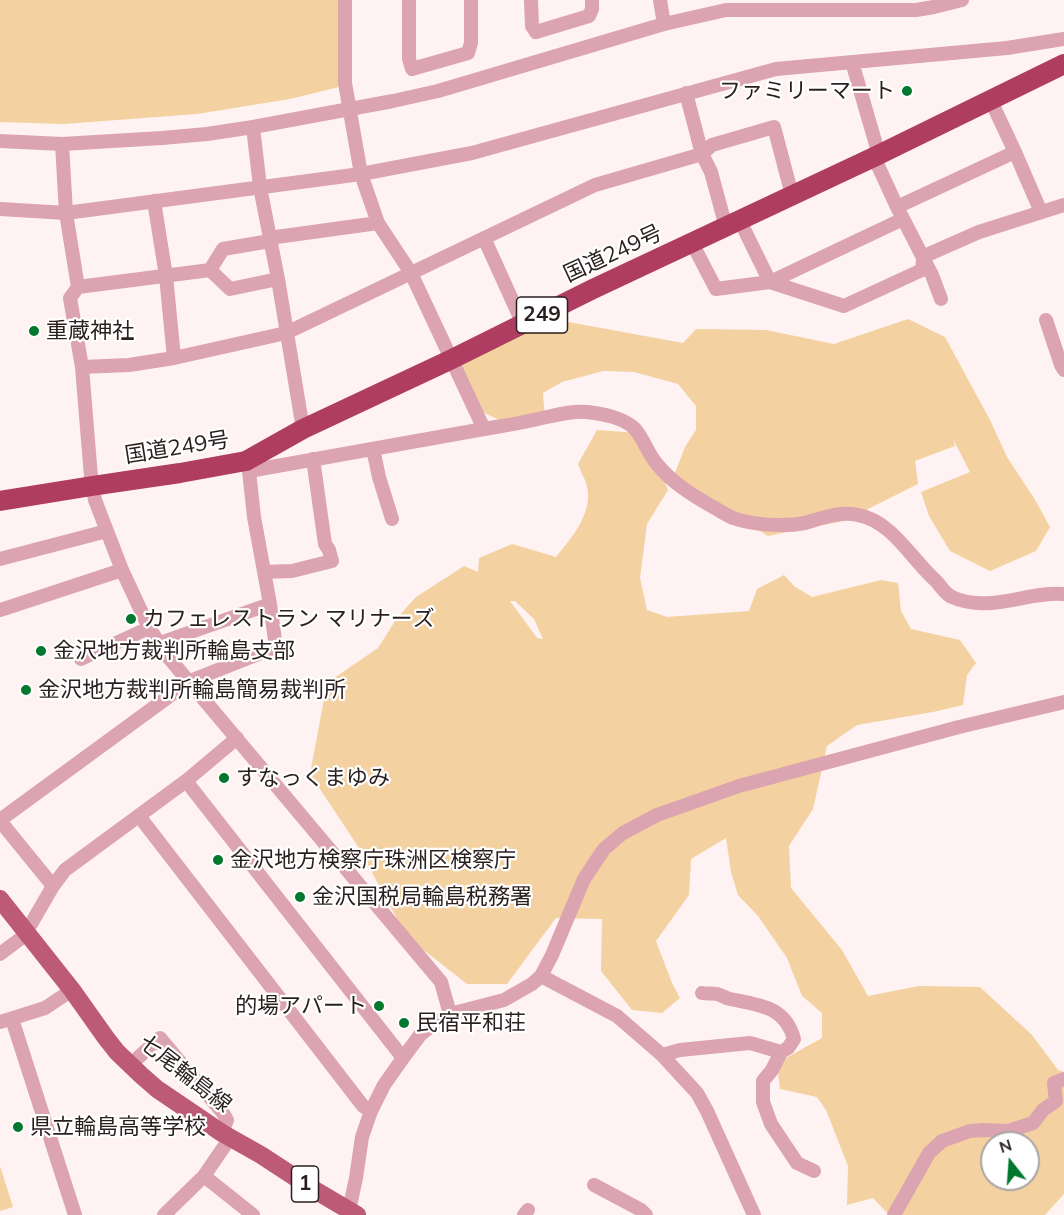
<!DOCTYPE html>
<html>
<head>
<meta charset="utf-8">
<style>
	body { margin:0 }
	#map { position:relative; width:1064px; height:1215px; overflow:hidden; background:#fef3f2; font-family:Mulish,sans-serif }
	canvas { display:block }
	.north { position:absolute; left:980px; top:1131px; width:60px; height:60px; box-sizing:border-box; background:#fff; border:2px solid #a9a5a5; border-radius:50%; rotate:343deg; font-size:16px; font-weight:700; line-height:24px; text-align:center; color:#291f1e }
	.north::after { content:''; display:block; margin:auto; width:21px; height:27px; background:#02782e; clip-path:polygon(50% 0,100% 100%,50% 72%,0 100%) }
</style>
</head>
<body>
<div id="map">
<canvas width="1064" height="1215"></canvas>
<div class="north">N</div>
</div>
<script>
const g = document.querySelector('canvas').getContext('2d');
g.lineJoin = 'round';
function fillPath(path, color) { g.fillStyle = color; g.fill(path, 'evenodd'); }
function strokePath(path, color, width, dash) { g.strokeStyle = color; g.lineWidth = width; g.lineCap = dash ? 'butt' : 'round'; g.setLineDash(dash || []); g.stroke(path); }
function label(font, color, halo, rows, align = 'center') {
  g.font = font + ' Mulish,"Noto Sans JP",sans-serif'; g.lineWidth = 4.5; g.setLineDash([]); g.textBaseline = 'middle'; g.strokeStyle = halo; g.fillStyle = color; for (const [text, x, y, turn = 0] of rows) {
    g.save(); g.translate(x, y); g.rotate((+turn || 0) * Math.PI / 180); g.textAlign = isNaN(turn) ? turn : align; if (halo) g.strokeText(text, 0, 0); g.fillText(text, 0, 0); g.restore();
  }
}
const green = new Path2D(`
	M0,0H339V87L290,99L197,114L64,124L0,122Z
	M552,319L683,343L696,329L766,330L834,344L908,319L945,337L990,420L1007,457L1034,498L1050,527L1036,551L990,571L950,551L929,516L921,492L970,472L953,439L955,446L915,461L918,484L844,521L768,536L686,486L675,473L685,447L696,430V406L678,384L634,372L603,371L562,382L543,393L545,419L504,422L478,410L459,365Z
	M597,430L638,433L649,443L668,490L647,524L640,578L647,610L667,617L749,611L757,589L784,575L794,586L812,597L881,580L898,583L901,611L911,629L960,640L976,663L967,675L963,705L933,712L857,725L827,746L813,809L789,846L791,888L842,950L868,996L919,986L980,987L1032,1035L1058,1070L1064,1072V1194L1045,1215H889L873,1198L847,1205L848,1166L826,1110L817,1097L780,1089L777,1063L822,1038V1013L802,996L787,958L758,916L738,895L731,872L726,838L691,859L689,895L656,941L672,983L680,998L662,1013L632,1010L601,971L602,919L556,918L507,984H467L407,937L357,845L310,774L327,683L378,648L397,618L416,597L464,566L478,572L479,558L512,544L556,557C572,537 593,514 587,486C585,478 580,471 578,464ZM510,601H515L534,619L543,639L537,638ZM992,1143H1028V1179H992Z
	M0,1166L13,1207L0,1211Z`);
const minor = new Path2D(`
	M345,0V83L361,174L378,223L411,273L484,429
	M409,0V59L412,69L468,53L471,43V0
	M531,0L532,26L536,32L589,16L592,9V0
	M660,0L664,24
	M852,62L879,155
	M686,93L702,154L711,172L726,227
	M991,101L1015,152L1041,212
	M253,127L260,187L278,279L303,429
	M0,141L62,144L162,138L207,134L253,127L393,101L438,91L664,24L726,10H916L934,7L962,0
	M62,144L66,213L78,287L70,298L82,367L91,477L95,500L122,570L149,628L169,658L441,982L450,1014
	M874,157L897,207L932,275L941,299
	M154,201L166,276L174,358
	M897,207L1015,152
	M0,209L66,213L361,174L472,153L776,69L1007,48L1064,39
	M740,221L770,282L844,306L922,270L923,260L929,254L979,232L1064,205
	M269,238L378,223
	M484,238L523,324
	M692,243L716,289L770,282L903,219
	M210,270L223,249L270,241
	M78,287L210,270L230,289L278,279
	M1046,320L1061,365L1064,370
	M82,367L129,365L174,358L286,333L595,185L702,154L712,145L774,127L792,195
	M373,449L379,477L392,519
	M249,471L484,429C501,426 517,424 533,420C550,417 570,410 587,412C603,414 622,417 634,428C643,437 647,452 656,463C671,482 692,495 713,507C719,510 726,515 733,518C753,525 783,527 805,523C822,518 839,511 858,515C892,521 912,560 936,581C941,586 945,594 952,597C989,614 1027,591 1064,594
	M0,559L107,531
	M264,572L292,571L332,561L329,550L325,544L313,459
	M0,610L122,570
	M160,643L270,604
	M81,659L149,628
	M186,781L403,1058
	M139,816L363,1106L371,1111
	M0,820L190,681L276,647L270,604L254,517L249,471L247,464
	M0,821L53,886L65,870L186,781L237,738
	M25,929L31,924L53,886
	M0,954L28,933
	M541,976L617,1016L662,1055L697,1093L707,1111L754,1215
	M12,1019L75,1215
	M0,1022L45,1008L72,990
	M781,1052L772,1070L763,1081V1102L771,1124L797,1163L814,1171
	M662,1055L680,1050L750,1043L781,1052L788,1048L794,1039C785,1006 759,1005 730,999C725,998 721,995 717,994C712,993 707,994 702,993
	M130,1065L160,1038L223,1113L227,1120L222,1133
	M204,1176L253,1215
	M594,1185L641,1210L646,1215
	M164,1215L204,1176L230,1138
	M348,1215L356,1178L362,1137L371,1111L384,1085L403,1058L420,1035L436,1022L450,1014L504,1000L532,984L541,976L552,955L584,879L604,849L623,833L657,815L739,786L959,727L1064,702
	M524,1215L528,1210
	M894,1215L929,1153L942,1141L970,1131L983,1130L1008,1131L1033,1123L1043,1110L1056,1101L1054,1083L1064,1079`);
const major = new Path2D(`
	M0,899L72,990L106,1038L117,1052L141,1075L157,1089L222,1133L261,1155L313,1189L357,1215`);
const highway = new Path2D(`
	M0,501L92,486L180,473L246,461L303,429L450,360L593,289L874,157L1064,64`);
const markers = [
	[907,91,6,"#02782e"],
	[34,331,6,"#02782e"],
	[131,619,6,"#02782e"],
	[41,651,6,"#02782e"],
	[26,690,6,"#02782e"],
	[224,778,6,"#02782e"],
	[218,860,6,"#02782e"],
	[300,897,6,"#02782e"],
	[379,1006,6,"#02782e"],
	[404,1023,6,"#02782e"],
	[18,1127,6,"#02782e"]
];
const shields = [
	[542,315,51],
	[305,1184,27]
];
const shieldNames = [
	["249",542,315],
	["1",305,1184]
];
const poiNames = [
	["ファミリーマート",895,91,"right"],
	["重蔵神社",46,331],
	["カフェレストラン マリナーズ",143,619],
	["金沢地方裁判所輪島支部",53,651],
	["金沢地方裁判所輪島簡易裁判所",38,690],
	["すなっくまゆみ",236,778],
	["金沢地方検察庁珠洲区検察庁",230,860],
	["金沢国税局輪島税務署",312,897],
	["的場アパート",367,1006,"right"],
	["民宿平和荘",416,1023],
	["県立輪島高等学校",30,1127]
];
const streetNames = [
	["国道249号",613,254,-25],
	["国道249号",177,448,-9],
	["七尾輪島線",185,1074,38]
];
fillPath(green, '#f4d1a0');
strokePath(minor, '#dca3b0', 14);
strokePath(major, '#bd5a76', 18);
strokePath(highway, '#af3c61', 20);
for (const [x, y, r, color] of markers) { const dot = new Path2D(); dot.arc(x, y, r, 0, 2 * Math.PI); g.fillStyle = color; g.fill(dot); strokePath(dot, '#fff', 2); }
for (const [x, y, w] of shields) { const box = new Path2D(); box.roundRect(x - w / 2, y - 18, w, 36, 4.5); g.fillStyle = '#fff'; g.fill(box); strokePath(box, '#291f1e', 1.5); }
label('bold 21px', '#291f1e', null, shieldNames);
label('22px', '#291f1e', '#fff', poiNames, 'left');
label('22px', '#291f1e', '#fff', streetNames);
</script>
</body>
</html>
